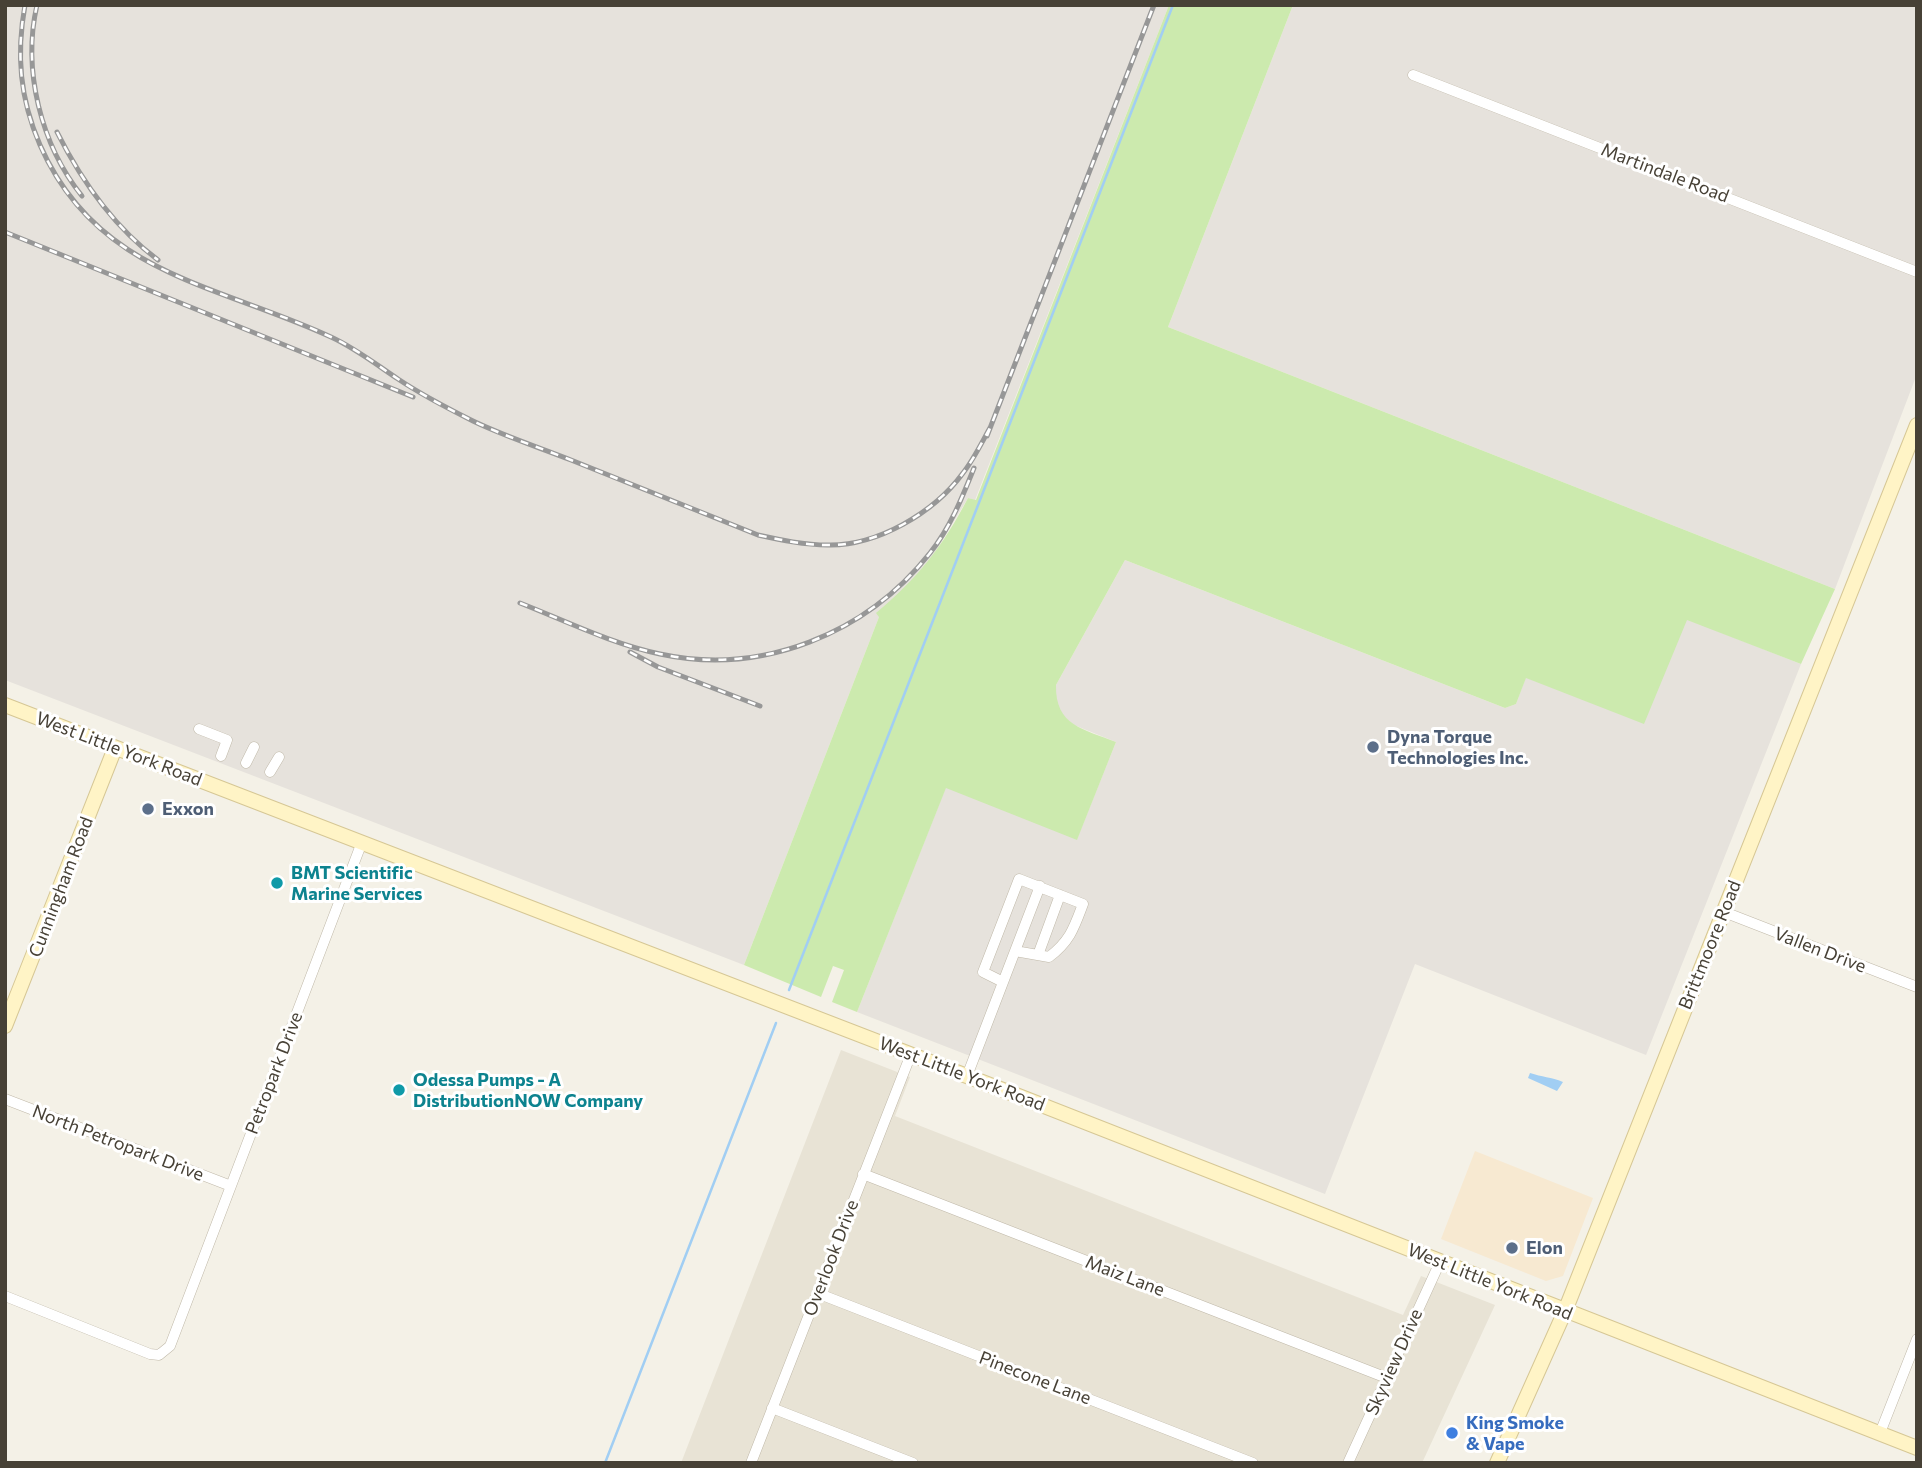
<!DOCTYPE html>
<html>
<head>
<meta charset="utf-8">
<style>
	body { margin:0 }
	#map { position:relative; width:1922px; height:1468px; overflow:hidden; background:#f4f1e7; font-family:Commissioner,sans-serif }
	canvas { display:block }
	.frame { position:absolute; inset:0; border:7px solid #474136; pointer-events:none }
</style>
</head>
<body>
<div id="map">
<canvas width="1922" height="1468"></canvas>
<div class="frame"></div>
</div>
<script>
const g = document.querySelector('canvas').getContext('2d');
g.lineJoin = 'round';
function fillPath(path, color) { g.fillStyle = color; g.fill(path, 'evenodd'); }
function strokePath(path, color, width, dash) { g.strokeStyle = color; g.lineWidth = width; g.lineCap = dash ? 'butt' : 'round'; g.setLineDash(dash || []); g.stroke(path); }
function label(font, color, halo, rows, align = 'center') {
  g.font = font + ' Commissioner,sans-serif'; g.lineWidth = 6; g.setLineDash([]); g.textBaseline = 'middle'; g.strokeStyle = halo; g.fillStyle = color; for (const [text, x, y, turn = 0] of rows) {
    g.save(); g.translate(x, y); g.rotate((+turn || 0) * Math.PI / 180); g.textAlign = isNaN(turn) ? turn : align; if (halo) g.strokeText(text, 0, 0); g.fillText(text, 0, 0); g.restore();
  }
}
const residential = new Path2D(`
	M841,1050L910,1077L895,1116L1403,1315L1421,1276L1495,1305L1422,1463H681Z`);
const commercial = new Path2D(`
	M1475,1151L1593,1198L1563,1276L1546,1281L1441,1239Z`);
const industrial = new Path2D(`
	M5,5H1169L975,500L968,498L930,561L879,617L744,965L5,680Z
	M1293,5H1917V374L1835,589L1168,327Z
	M1125,560L1505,708L1516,704L1526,677L1687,619L1801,664L1646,1055L1415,964L1325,1194L857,1012L946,787L1077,839L1116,742L1074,725L1061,714L1055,701L1056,685Z`);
const green = new Path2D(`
	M1169,5H1293L1168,327L1835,589L1801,664L1687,620L1644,724L1526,678L1516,704L1505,708L1125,560L1056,685C1055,726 1084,729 1116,742L1077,840L946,788L857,1012L832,1002L844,970L833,966L821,997L744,965L879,617L876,613C918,578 943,546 968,498L976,500Z`);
const water = new Path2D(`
	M1530,1073C1542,1077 1551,1077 1563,1082L1557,1091L1528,1078Z`);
const stream = new Path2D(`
	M789,990L1173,5
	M605,1463L776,1023`);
const street = new Path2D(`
	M1413,75L1917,272
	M199,729L227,740L221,756
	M246,763L254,747
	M270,772L279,757
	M1724,912L1917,987
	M1038,955L1060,895
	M1003,982L983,972L1019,879L1083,904C1074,928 1070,941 1049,957L1015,951
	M967,1076L1040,886
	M5,1099L231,1186
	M863,1174L1387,1378
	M817,1293L1253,1463
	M5,1296L150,1354L159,1355L170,1346L362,842
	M772,1408L913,1463
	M1880,1433L1917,1339
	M751,1463L911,1054
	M1348,1463L1440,1262`);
const secondary = new Path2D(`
	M5,705L1016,1095L1917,1448
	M5,1026L115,748
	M1497,1463L1565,1311L1917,425`);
const rail = new Path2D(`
	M25,5C16,55 20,99 40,145C97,275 217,284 331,337C355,348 377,365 398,379C422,395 447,408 473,421C504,436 538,447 571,460C633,485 696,510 758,535C781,540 804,545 828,545C877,546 934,513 963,473C974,459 982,442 991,426
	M37,5C22,70 41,145 82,196
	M57,132C81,180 114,227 158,260
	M5,232L413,397
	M987,436L1154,5
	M520,603C566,621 612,644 660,654C762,676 866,634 930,553C950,528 962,498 974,468
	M630,652L658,667L760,706`);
const markers = [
	[1373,747,7,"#5c6f8a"],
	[148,809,7,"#5c6f8a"],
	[277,883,7,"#0f9aa8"],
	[399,1090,7,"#0f9aa8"],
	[1512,1248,7,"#5c6f8a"],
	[1452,1433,7,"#3f7fe0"]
];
const streetNames = [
	["Martindale Road",1665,173,21],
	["West Little York Road",119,749,21],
	["Cunningham Road",61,887,-69],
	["Brittmoore Road",1710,945,-68],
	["Vallen Drive",1820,950,21],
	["Petropark Drive",274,1073,-69],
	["West Little York Road",962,1074,21],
	["North Petropark Drive",118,1143,21],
	["Overlook Drive",831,1258,-69],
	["Maiz Lane",1125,1276,21],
	["West Little York Road",1490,1282,22],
	["Skyview Drive",1394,1362,-66],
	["Pinecone Lane",1035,1378,21]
];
const serviceNames = [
	["Dyna Torque",1387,737],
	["Technologies Inc.",1387,758],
	["Exxon",162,809],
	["Elon",1526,1248]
];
const cultureNames = [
	["BMT Scientific",291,873],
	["Marine Services",291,894],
	["Odessa Pumps - A",413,1080],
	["DistributionNOW Company",413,1101]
];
const shopNames = [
	["King Smoke",1466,1423],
	["& Vape",1466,1444]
];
fillPath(residential, '#e8e3d5');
fillPath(commercial, '#f7e9d1');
fillPath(industrial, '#e6e2dc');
fillPath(green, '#cceaae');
fillPath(water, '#a1cef3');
strokePath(stream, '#a1cef3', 2.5);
strokePath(street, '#c0b9a9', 11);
strokePath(secondary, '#d6c795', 16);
strokePath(street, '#fff', 10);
strokePath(secondary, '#fff4c6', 14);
strokePath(rail, '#979797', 5);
strokePath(rail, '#fff', 2.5, [8]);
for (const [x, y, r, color] of markers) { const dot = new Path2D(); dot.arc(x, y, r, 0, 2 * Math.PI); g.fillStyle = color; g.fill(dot); strokePath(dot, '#fff', 2.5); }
label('18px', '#474136', '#fff', streetNames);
label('bold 18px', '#4e5e75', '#fff', serviceNames, 'left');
label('bold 18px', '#0d838f', '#fff', cultureNames, 'left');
label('bold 18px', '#366cbe', '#fff', shopNames, 'left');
</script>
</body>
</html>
